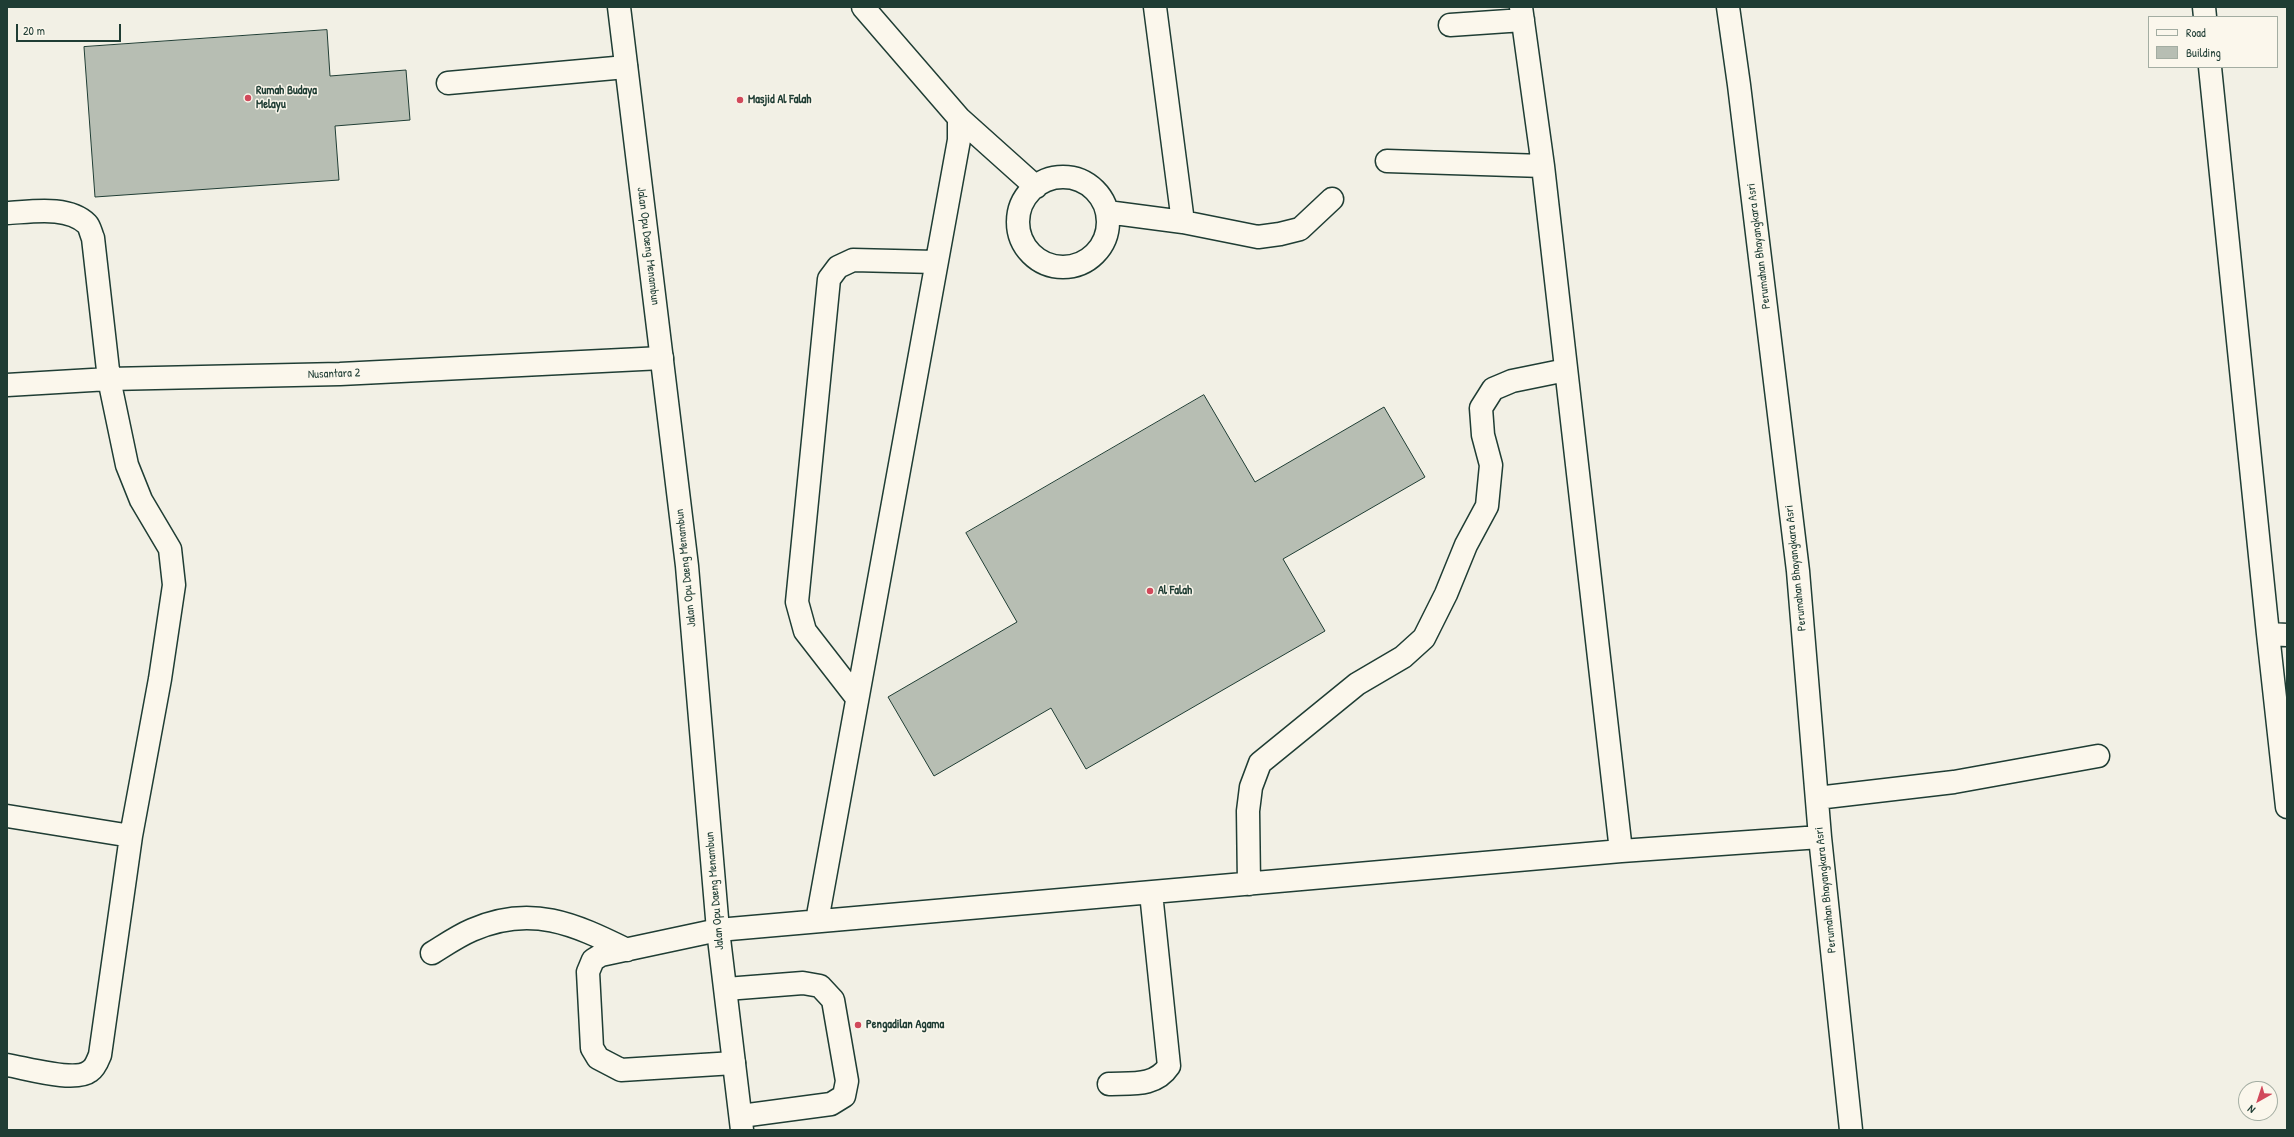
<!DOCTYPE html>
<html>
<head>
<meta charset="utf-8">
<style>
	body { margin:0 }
	#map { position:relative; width:2294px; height:1137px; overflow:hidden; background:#f2f0e5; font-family:"Patrick Hand",sans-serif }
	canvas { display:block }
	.frame { position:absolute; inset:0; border:8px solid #1f3d34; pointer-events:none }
	.legend { position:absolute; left:2148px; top:16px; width:130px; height:52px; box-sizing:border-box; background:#fbf7ec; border:1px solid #a3ada2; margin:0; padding:5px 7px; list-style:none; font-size:12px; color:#1f3d34 }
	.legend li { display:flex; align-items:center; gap:8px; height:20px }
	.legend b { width:20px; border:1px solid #a3ada2 }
	.north { position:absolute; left:2238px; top:1081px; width:40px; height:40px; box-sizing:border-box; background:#fbf7ec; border:1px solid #a3ada2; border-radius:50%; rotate:219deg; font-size:11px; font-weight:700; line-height:16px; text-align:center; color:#1f3d34 }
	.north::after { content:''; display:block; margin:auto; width:14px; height:18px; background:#d1495b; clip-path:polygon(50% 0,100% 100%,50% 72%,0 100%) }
	.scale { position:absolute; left:16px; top:24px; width:105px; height:18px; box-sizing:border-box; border:2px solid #1f3d34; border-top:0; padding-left:5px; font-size:12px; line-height:14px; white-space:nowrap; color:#1f3d34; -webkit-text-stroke:3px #fbf7ec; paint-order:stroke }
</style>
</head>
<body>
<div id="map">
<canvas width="2294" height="1137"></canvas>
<div class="frame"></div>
<ul class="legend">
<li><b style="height:5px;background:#fbf7ec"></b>Road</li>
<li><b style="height:11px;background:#b7beb3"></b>Building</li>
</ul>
<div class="north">N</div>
<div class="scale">20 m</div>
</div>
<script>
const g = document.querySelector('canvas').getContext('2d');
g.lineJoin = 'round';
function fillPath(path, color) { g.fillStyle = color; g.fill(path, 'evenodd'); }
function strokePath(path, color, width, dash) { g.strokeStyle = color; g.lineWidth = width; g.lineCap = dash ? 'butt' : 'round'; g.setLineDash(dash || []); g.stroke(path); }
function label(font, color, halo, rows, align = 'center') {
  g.font = font + ' "Patrick Hand",sans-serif'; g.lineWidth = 3; g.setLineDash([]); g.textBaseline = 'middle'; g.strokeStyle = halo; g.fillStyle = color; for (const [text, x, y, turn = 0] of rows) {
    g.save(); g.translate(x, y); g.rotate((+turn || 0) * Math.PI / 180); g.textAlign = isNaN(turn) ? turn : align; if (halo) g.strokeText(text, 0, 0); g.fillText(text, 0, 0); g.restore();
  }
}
const building = new Path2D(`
	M327,30L330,76L406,70L410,120L335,126L339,180L95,197L84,47Z
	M1204,395L1255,482L1384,407L1425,477L1283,559L1325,631L1086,769L1051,708L934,776L888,697L1017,622L966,533Z`);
const minor = new Path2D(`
	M1155,7L1183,222
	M1521,7L1543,166L1621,851
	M1728,7L1739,85L1798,571L1820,837L1851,1130
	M2204,7L2205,17
	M1450,25L1523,20
	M2210,67L2268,634L2287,635
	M448,83L626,67
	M959,118L1036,187
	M1387,161L1543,166
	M1018 222a45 45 0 1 1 90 0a45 45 0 1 1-90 0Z
	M1107,212L1183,222L1258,237L1280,234L1300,229L1332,199
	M7,213C30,212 68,205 87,224C90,227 91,234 93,238L109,379L127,465L141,500L170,549L174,585L160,679L131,836L7,816
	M7,385L109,379L340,374L662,358
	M2268,634L2287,807
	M857,698L805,631L797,602L829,279L838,267L853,260L935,262
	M1817,798L1954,782L2098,756
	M1249,884L1248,811L1251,787L1260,763L1357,684L1403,657L1424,638L1446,594L1466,545L1487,506L1491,465L1483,435L1481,408L1493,389L1512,381L1566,370
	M817,921L959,140V118L863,7
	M432,953C445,945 458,936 472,930C531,904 574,924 627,950
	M726,989L803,983L820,986L833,1000L847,1081L844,1096L831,1104L741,1116
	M734,1063L621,1070L598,1058L592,1048L588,972L593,960L601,955L718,930L1621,851L1820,837
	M7,1065C26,1068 75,1083 90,1071C95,1068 98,1060 100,1055L131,836
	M1109,1084C1132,1083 1155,1087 1169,1066L1151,893`);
const highway = new Path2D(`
	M619,7L687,566L718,930L742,1130`);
const markers = [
	[248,98,4,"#d1495b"],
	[740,100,4,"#d1495b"],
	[1150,591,4,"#d1495b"],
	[858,1025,4,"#d1495b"]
];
const poiNames = [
	["Rumah Budaya",256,91],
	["Melayu",256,105],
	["Masjid Al Falah",748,100],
	["Al Falah",1158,591],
	["Pengadilan Agama",866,1025]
];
const streetNames = [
	["Jalan Opu Daeng Menambun",648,246,83],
	["Perumahan Bhayangkara Asri",1759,246,-97],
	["Nusantara 2",334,374,-2],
	["Jalan Opu Daeng Menambun",686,568,-96],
	["Perumahan Bhayangkara Asri",1796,568,-96],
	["Perumahan Bhayangkara Asri",1826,890,-96],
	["Jalan Opu Daeng Menambun",715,891,-95]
];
fillPath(building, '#b7beb3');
strokePath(building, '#1f3d34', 1);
strokePath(minor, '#1f3d34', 25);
strokePath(highway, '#1f3d34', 25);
strokePath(minor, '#fbf7ec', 22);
strokePath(highway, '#fbf7ec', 22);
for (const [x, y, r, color] of markers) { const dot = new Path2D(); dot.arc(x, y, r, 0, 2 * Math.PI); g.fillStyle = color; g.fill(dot); strokePath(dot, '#fbf7ec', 1.5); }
label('bold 12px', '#1f3d34', '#fbf7ec', poiNames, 'left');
label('12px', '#1f3d34', '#fbf7ec', streetNames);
</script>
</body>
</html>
